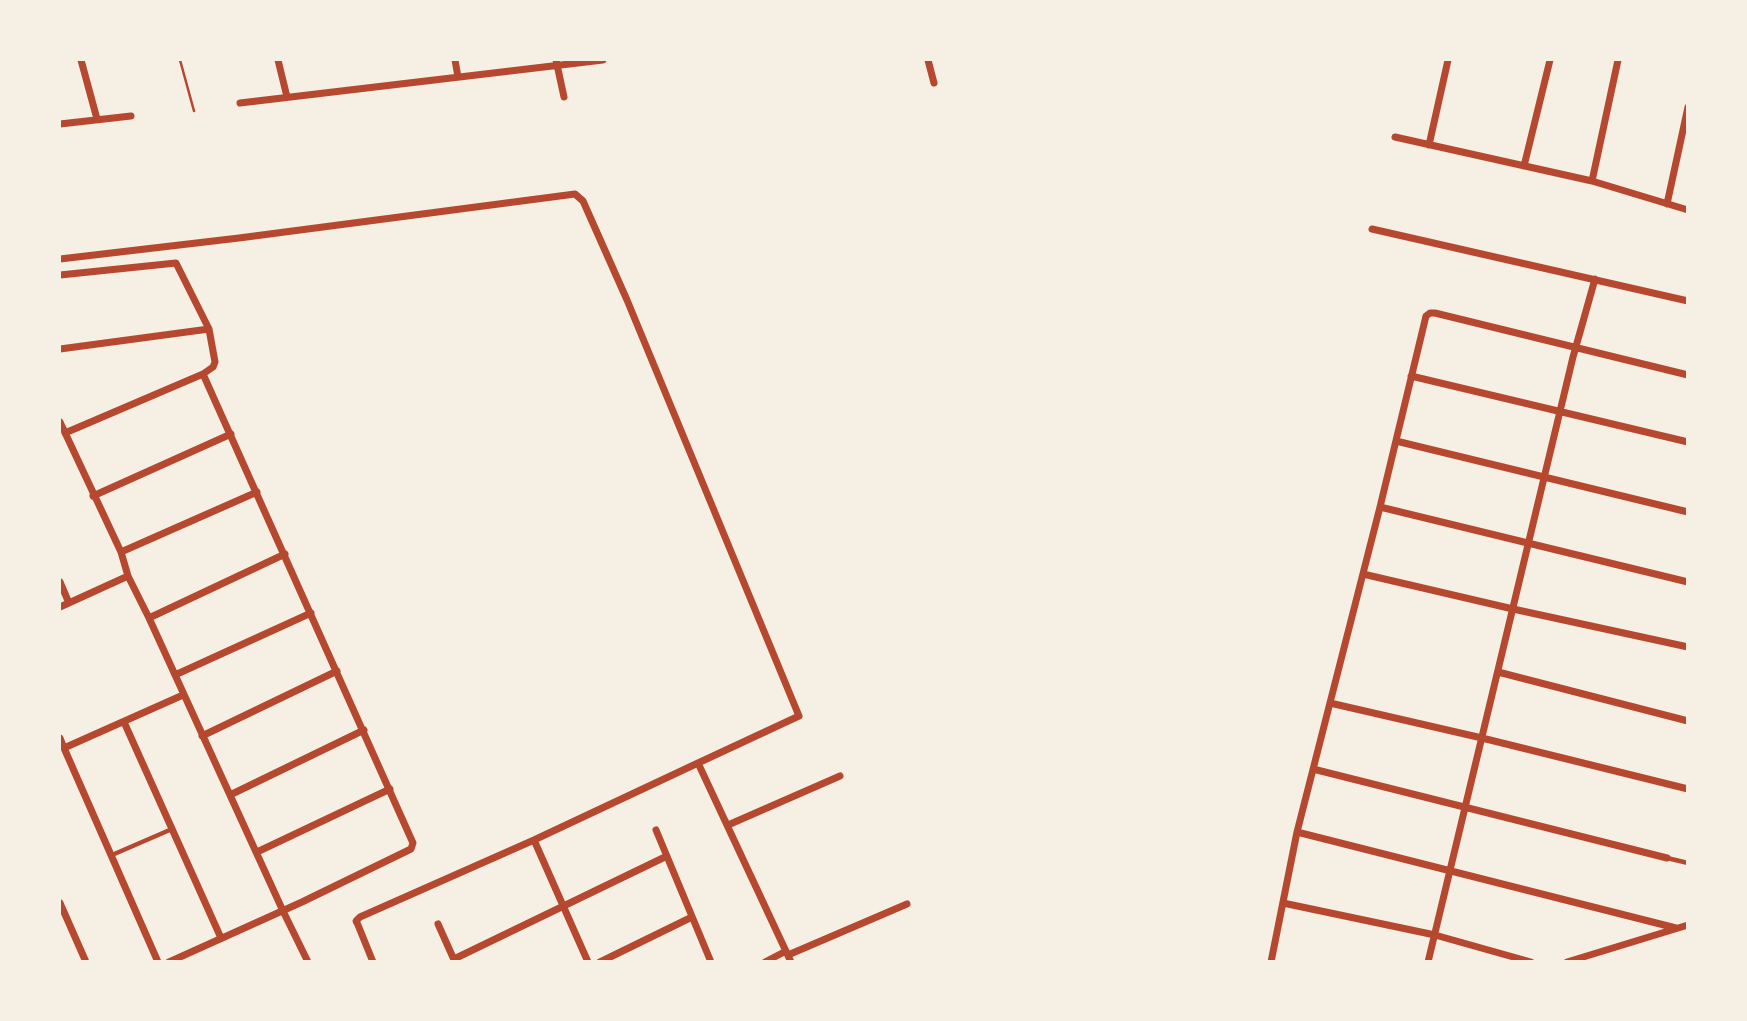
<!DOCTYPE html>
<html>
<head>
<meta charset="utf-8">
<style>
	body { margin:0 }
	#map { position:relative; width:1747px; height:1021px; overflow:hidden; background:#f6efe4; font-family:"Alegreya Sans",sans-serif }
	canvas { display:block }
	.frame { position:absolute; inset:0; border:61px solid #f6efe4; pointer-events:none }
</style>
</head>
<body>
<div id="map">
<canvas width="1747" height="1021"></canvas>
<div class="frame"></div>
</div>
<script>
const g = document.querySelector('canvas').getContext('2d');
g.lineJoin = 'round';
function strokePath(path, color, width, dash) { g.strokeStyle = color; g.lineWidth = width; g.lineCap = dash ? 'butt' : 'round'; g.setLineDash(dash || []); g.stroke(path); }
const path = new Path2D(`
	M180,60L194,111`);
const service = new Path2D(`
	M112,855L172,829
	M1667,858L1688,863`);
const minor = new Path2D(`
	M81,60L97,119
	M278,60L287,97
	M455,60L458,77
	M556,60L564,97
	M928,60L934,83
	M240,103L603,60
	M60,124L131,116
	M1395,137L1592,181L1688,210
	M1429,145L1448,60
	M1524,166L1550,60
	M1592,181L1618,60
	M1667,204L1688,107
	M1372,229L1688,301
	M60,259L239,238L575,194L583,201L627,300L799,716L698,763
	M60,275L176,263L209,329L215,362L213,367L203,374L413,843L411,849L302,902L169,962
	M60,349L209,329
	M1411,376L1688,442
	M60,422L121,552L128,576L149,618L283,911L308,962
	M65,433L203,374
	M1396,441L1688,512
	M93,496L231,434
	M1380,507L1688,582
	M121,552L257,492
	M1363,574L1513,609L1688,647
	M60,582L69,603
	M60,607L128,576
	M149,618L285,554
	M1498,672L1688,721
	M175,675L311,613
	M1330,703L1482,738L1688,789
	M124,722L221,938
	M202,736L337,671
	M60,738L64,748
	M1313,769L1667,858
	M230,795L364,730
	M728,825L840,776
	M656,830L711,962
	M1297,832L1676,928
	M534,840L588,962
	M257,852L390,789
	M60,903L86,962
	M1283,903L1435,935L1531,962
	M438,924L455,962
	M788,955L907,904
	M454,959L667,856
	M158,962L64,748L183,695
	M373,962L358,925L356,921L360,917L534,840L698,763L791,962
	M600,962L692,917
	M765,962L786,951
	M1271,962L1297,832L1380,507L1426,316L1430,313H1435L1688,375
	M1428,962L1573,357L1595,279
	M1567,962L1688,925`);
strokePath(path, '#b5482f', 2.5);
strokePath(service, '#b5482f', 4.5);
strokePath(minor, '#b5482f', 7);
</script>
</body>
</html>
